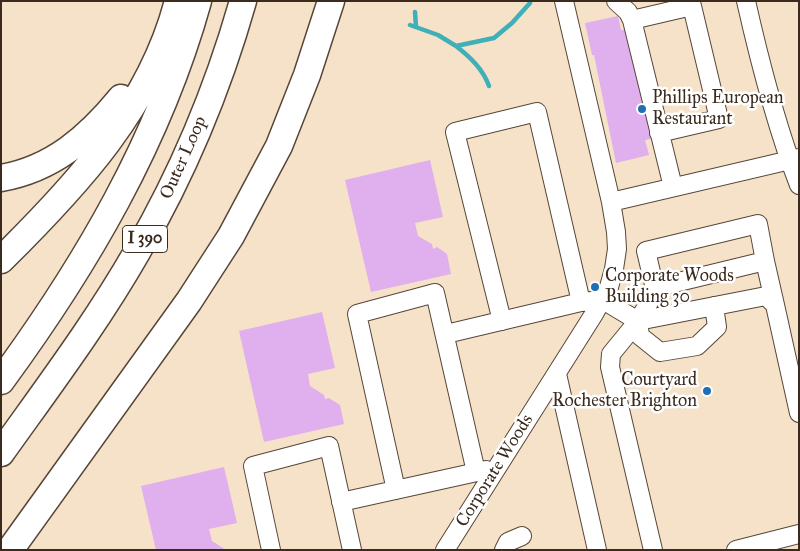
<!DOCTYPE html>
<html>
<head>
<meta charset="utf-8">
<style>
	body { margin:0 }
	#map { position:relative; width:800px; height:551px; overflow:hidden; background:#f5e2c9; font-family:"IM FELL Great Primer",serif }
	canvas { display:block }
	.frame { position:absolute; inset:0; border:2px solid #3b2a1e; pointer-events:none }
</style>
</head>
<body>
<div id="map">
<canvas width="800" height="551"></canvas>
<div class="frame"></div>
</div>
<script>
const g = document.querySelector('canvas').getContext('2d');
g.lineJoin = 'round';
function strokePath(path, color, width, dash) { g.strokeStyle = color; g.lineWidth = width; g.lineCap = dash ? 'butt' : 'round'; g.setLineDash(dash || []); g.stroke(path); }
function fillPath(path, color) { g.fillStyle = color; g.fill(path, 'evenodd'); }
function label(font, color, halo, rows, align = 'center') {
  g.font = font + ' "IM FELL Great Primer",serif'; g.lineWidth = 5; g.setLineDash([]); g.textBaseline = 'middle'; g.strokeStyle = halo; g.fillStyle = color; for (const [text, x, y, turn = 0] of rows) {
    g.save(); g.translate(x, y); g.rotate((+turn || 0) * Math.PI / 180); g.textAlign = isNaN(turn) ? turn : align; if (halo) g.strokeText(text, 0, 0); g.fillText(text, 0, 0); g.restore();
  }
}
const stream = new Path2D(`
	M415,12L416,27
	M410,25L438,35L456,46L494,38L512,23L530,3
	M456,46C470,57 483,69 489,86`);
const building = new Path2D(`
	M618,16L621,30L626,29L651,139L645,140L649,155L616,163L594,55H592L585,23Z
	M430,160L443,217L415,223L418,236L432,244L433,249L437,247L447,254L451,274L371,292L345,180Z
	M322,312L335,368L308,374L310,386L324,395L325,399L329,398L340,405L344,424L264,442L239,331Z
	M224,467L237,523L209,529L212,541L226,550H156L141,486Z`);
const minor = new Path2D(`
	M616,1L628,12L632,20L673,187
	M746,1C760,63 776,126 799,185
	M632,20L692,6L719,119L659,133
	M611,202L799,158
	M765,261L775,305
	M714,306L717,327L697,346L660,352L640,336L638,321L766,296L775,305L799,413
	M502,321L455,132L537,112L581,302
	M446,334L581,302L603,300L638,321
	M557,374L597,550
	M396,490L357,314L435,293L476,472
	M341,502L486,470
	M271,550L253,466L329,446L352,550
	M445,550L594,314L609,287L614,269L617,249L616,232L611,202L564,1
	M504,550L508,542L522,536
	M653,550L610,367L611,354L638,321L651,299L662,286L765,261L758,224L646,251L656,293
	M736,550L799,534`);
const highway = new Path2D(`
	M1,178C53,169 89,137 121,98
	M1,260C76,186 151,106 178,1
	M1,381C86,265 159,141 198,1
	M1,453C48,387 97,322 137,252C183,173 218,89 243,1
	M10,550L189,301L231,236L279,146L307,75L331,1`);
const markers = [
	[642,109,5,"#1f6fb2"],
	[595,287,5,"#1f6fb2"],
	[707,391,5,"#1f6fb2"]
];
const shields = [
	[145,239,45]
];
const shieldNames = [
	["I 390",145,239]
];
const poiNames = [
	["Phillips European",652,99],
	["Restaurant",652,120],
	["Corporate Woods",605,277],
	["Building 30",605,298],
	["Courtyard",697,381,"right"],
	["Rochester Brighton",697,402,"right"]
];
const streetNames = [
	["Outer Loop",184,158,-66],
	["Corporate Woods",495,471,-58]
];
strokePath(stream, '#3fb0b7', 4.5);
fillPath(building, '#e0afee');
strokePath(minor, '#574638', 20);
strokePath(highway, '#574638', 29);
strokePath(minor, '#fff', 18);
strokePath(highway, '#fff', 26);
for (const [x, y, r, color] of markers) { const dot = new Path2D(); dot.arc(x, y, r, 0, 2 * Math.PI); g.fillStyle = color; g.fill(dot); strokePath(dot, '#fff', 2); }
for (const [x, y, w] of shields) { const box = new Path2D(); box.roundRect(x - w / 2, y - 13.5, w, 27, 4); g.fillStyle = '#fff'; g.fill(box); strokePath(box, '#3b2a1e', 1); }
label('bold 16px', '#3b2a1e', null, shieldNames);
label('18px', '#3b2a1e', '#fff', poiNames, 'left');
label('18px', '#3b2a1e', '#fff', streetNames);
</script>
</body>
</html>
